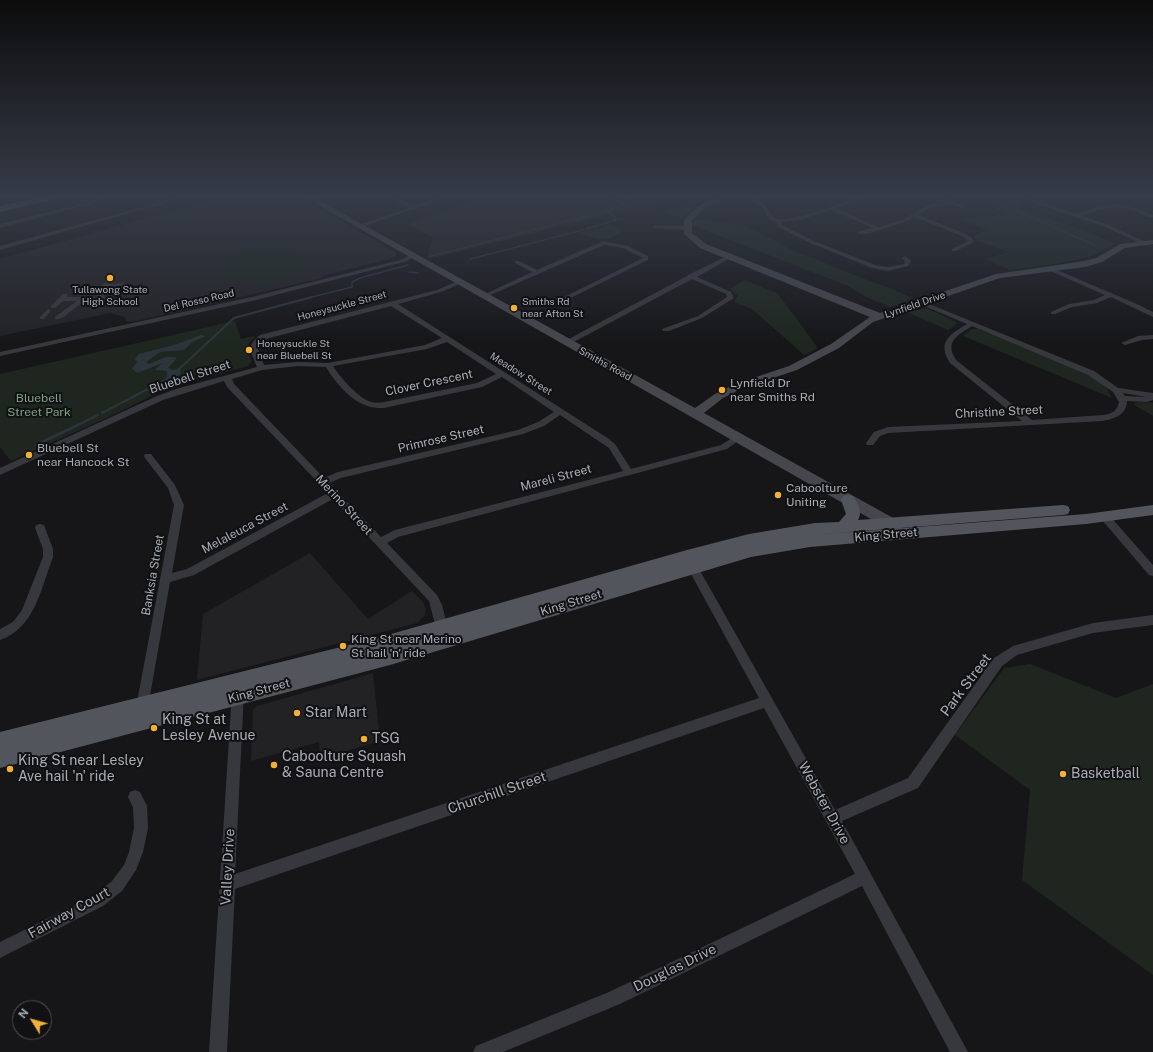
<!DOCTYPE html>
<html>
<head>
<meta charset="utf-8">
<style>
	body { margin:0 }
	#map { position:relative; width:1153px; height:1052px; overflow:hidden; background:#161618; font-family:"Public Sans",sans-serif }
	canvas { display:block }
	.north { position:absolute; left:12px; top:1000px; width:40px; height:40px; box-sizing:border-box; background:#111113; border:1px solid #4d4f55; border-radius:50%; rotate:307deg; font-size:11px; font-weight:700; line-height:16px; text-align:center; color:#a8adb8 }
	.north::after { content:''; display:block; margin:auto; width:14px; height:18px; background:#f2b134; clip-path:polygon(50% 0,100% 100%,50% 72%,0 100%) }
</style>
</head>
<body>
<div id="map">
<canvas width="1153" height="1052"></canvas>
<div class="north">N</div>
</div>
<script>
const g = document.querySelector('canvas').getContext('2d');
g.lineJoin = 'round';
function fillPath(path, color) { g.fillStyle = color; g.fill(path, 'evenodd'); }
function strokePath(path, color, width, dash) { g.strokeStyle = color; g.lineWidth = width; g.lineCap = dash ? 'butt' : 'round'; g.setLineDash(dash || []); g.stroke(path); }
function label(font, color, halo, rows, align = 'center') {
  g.font = font + ' "Public Sans",sans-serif'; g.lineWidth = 4; g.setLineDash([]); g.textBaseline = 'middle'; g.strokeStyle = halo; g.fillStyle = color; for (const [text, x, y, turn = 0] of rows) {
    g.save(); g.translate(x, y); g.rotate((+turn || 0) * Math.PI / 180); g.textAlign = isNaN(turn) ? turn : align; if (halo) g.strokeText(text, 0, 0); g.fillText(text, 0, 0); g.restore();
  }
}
const built = new Path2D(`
	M219,198H301L397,253L394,258L325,275L318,279L132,322L126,321L125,317L110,313L0,336V259Z
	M481,198H675L433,258L427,255L433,237L407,224Z
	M310,553L368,619L412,591L423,602L426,609L425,615L417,623L197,680L203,614Z
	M373,673L380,741L320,759L319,742L251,761L253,710L257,706Z`);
const green = new Path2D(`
	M1006,198H1017L1022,200L1020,209L1086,231L1115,244L1092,256L1061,263L1010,270L985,259L1008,252L978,241L973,236L987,230L960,220L1006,214L1003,212L972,206L999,211L981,200L1008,203Z
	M699,200L701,201L683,218L660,211Z
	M695,219L745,225L792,250L875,283L895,290L914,299L890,307L866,297L848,286L692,225Z
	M610,224L623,230C606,244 599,241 579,232L600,228Z
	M276,247C288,248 297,250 305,260C296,290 241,288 220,273V267C235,250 254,247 276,247Z
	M745,280L778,294L818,348L804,355L752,309L734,302L738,296L730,289Z
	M923,309H928L958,323L948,330L907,312Z
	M235,321L241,339L254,336L255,337L250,342L247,348L252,361L248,366L170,387L115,414L11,461L0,447V374Z
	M972,329H978L1092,375L1107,388L1112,398L963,336Z
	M1139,402L1153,403V416L1134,405L1135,403Z
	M1030,664L1116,698L1153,684V975L1022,880L1030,790L955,735L1004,668Z`);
const water = new Path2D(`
	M201,335L205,336L191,343L184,350L160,352L146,362L149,364L166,357H174L177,358L168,368L172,370L180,369L181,373L176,378L166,380L167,371L155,370L162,363L138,373L132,369L137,362L135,359L139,354L177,344Z`);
const streamFar2 = new Path2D(`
	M604,198L624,203
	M1013,209L1096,246
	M616,218L623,219
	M596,228V226L616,220V218L607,211
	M586,229L595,226
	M428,257L607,211L619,207L629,198
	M470,259L583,230
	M409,272L418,273
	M308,298L352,287V282L360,278L408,265`);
const streamFar1 = new Path2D(`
	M177,371L234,318L312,297
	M102,413L169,378
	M76,426L98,415`);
const stream = new Path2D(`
	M36,445L78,425`);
const street = new Path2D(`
	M104,198H112L0,228V224Z
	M175,198H183L0,250V246Z
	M391,198H398L414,206L438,198H446L362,227H358V225L409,208Z
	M746,198C767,196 768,217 778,219C793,222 840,203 856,198H864L836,208L878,227L904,219L926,206L946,201L948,198H954L951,201L965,206V208L948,204L930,208L918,215L966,234L972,238L974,242L956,251H952V249L968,241L962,236L914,217L908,221L867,234H860L857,232L873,228L831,210L803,219L781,222L782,225L814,241L875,265L888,267L904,264L905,261L902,258L905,256L911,261L908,266L888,271L872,268L810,243L778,227L776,222L769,219L762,207Z
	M1020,198H1028L1078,214L1096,207L1114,204L1133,207L1153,215V217C1147,218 1141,214 1135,211C1116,205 1101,208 1083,216L1109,225L1144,241V243L1142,244L1105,227Z
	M655,225L687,226L690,228L687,230L653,228V226Z
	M603,241L628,246L648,256V260L556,305L554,304V302L643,258L623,248L604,245L486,297L481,296L532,272L515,263V261H519L537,270Z
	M413,254L415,255V257L404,262L252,301L0,356V352L252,297L400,260Z
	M727,256L732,257L697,277L731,292L734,298L702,318L669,331H663L662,329L698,316L727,297L726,294L692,279L570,344H564L563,342L687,276L688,275Z
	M1050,267L1139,305L1153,312V317L1111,297L1097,303L1072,307L1055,314H1051V312L1069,304L1094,300L1105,295L1048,270L1047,269Z
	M460,280L462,281V283L441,292L398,304L609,439L615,444L631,469L721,445L735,436H741L742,438L727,449L398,537L387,543L437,595L442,605L449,632L447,635L443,637L439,635L437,632L429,601L333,499L194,575L170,582L148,707L146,711L142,713L138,711L136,707L174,505L168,488L145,458L144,456L145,454H151L175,485L184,505L172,573L187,569L328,493L227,387L224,381L163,400L0,475V468L157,396L176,389L257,367C251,351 245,347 260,335L437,290ZM391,306L442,338L425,345L328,363L298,362L264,365L258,349L259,344L266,339ZM447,342L496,374L477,383L384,402C380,403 375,403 371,402C358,398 340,377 333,366L427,349ZM298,366L326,367C334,381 349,399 365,405C371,408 377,408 384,408L482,387L502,377L554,412L538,422L518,430L338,472L324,478L234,384L232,379L262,370ZM560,415L609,448L623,471L395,530L381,537L329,483L341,478L523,434L544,426Z
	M105,283C112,286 121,281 127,285L121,289L118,288L102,290L105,299L104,300C95,302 88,300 79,305C72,309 63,321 55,319V317L77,301H63L55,308H51V306L63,294H67V297H98L95,289Z
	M920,302H924L1094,371L1118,388L1153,393V400L1147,402L1127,401C1127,414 1115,419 1103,421L888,433L880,436L873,445H867L866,443L874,432L888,427L1022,421L950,363C937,342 949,335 967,324L920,304ZM972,326L1088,375L1113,392L1119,402C1117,411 1112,414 1103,415L1032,420L956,360C944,341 958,335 972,326ZM1123,393L1147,397L1125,396Z
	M48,309L50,310V312L44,319H40V317Z
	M1153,335V339L1142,340L1125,345L1121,343L1138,336Z
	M1105,513L1108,514L1153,565V576L1149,575L1102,520L1100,517L1102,514Z
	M40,524L44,525L45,528L53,549V557C41,588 35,628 0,640V629L13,622L22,610L43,557V549L35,528L36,525Z
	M690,559L694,560L835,810L908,778L994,658L1013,646L1093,623L1153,615V625L1093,633L1017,655L1002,666L918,788L842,821L968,1052H950L862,886L620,1004L503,1052H473L476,1046L609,992L855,874L764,708L235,889L227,1052H209L232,692L234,688L238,686L242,688L244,692L235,874L759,698L685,563L686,560Z
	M135,790L140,792L147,806L148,828L143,852L136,870L122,891L103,906L0,958V942L93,896L112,881L124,865L129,852L134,828L133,807L128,797L130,792Z`);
const secondary = new Path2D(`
	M306,198H315L695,408L715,394L735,384L789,366L831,344L870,317L700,248L684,234V221C695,206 707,197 727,198L704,208L692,221V233L706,244L880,313L996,274L1084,261L1096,258L1120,244L1153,240V244L1125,248L1102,262L1085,267L1000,278L873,322L839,348L797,370L743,388L723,398L704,413L895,519L902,531L900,535L895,536L890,535L885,527Z`);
const primary = new Path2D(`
	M848,495L853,496C858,504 863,512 858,520L1063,505L1068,506L1070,510L1068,514L1063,515L813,535L1086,514L1153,505V515L1086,524L810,547L751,557L390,665L0,768V732L377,638L687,550L749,534L815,523L839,522L846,514L841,500L843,496Z`);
const highway = new Path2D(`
	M36,198H52L50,200L0,212V206Z`);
const markers = [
	[110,278,4,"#f2b134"],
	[514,308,4,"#f2b134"],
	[249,350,4,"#f2b134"],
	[722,390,4,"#f2b134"],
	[29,455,4,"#f2b134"],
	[778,495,4,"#f2b134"],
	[343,646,4,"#f2b134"],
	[297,713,4,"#f2b134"],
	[154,728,4,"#f2b134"],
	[364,739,4,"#f2b134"],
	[274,765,4,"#f2b134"],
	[10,769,4,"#f2b134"],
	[1063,774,4,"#f2b134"]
];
const farPoinames = [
	["Tullawong State",110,290,"center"],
	["High School",110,302,"center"],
	["Smiths Rd",522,302],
	["near Afton St",522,314],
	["Honeysuckle St",257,344],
	["near Bluebell St",257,356]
];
const farStreetnames = [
	["Del Rosso Road",199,301,-13],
	["Lynfield Drive",915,305,-19],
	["Honeysuckle Street",342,306,-15],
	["Smiths Road",605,364,29],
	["Meadow Street",521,374,32]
];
const streetNames = [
	["Bluebell Street",190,377,-18],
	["Clover Crescent",429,383,-12],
	["Christine Street",999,412,-3],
	["Primrose Street",441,439,-13],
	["Mareli Street",556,478,-15],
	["Merino Street",344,505,47],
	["Melaleuca Street",245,528,-28],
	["King Street",886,535,-5],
	["Banksia Street",153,575,-80],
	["King Street",571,603,-17],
	["King Street",259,691,-15]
];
const poiNames = [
	["Lynfield Dr",730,383],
	["near Smiths Rd",730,397],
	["Bluebell St",37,448],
	["near Hancock St",37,462],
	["Caboolture",786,488],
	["Uniting",786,502],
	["King St near Merino",351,639],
	["St hail 'n' ride",351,653]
];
const parkNames = [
	["Bluebell",39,398],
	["Street Park",39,412]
];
const nearStreetnames = [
	["Park Street",966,685,-53],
	["Churchill Street",497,793,-19],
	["Webster Drive",824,803,61],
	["Valley Drive",228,867,-87],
	["Fairway Court",69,913,-29],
	["Douglas Drive",675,968,-26]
];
const nearPoinames = [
	["Star Mart",305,713],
	["King St at",162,720],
	["Lesley Avenue",162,736],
	["TSG",372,739],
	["Caboolture Squash",282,757],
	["& Sauna Centre",282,773],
	["King St near Lesley",18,761],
	["Ave hail 'n' ride",18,777],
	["Basketball",1071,774]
];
fillPath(built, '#222225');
fillPath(green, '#1e261f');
fillPath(water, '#2c353c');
strokePath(streamFar2, '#2c353c', 1.5);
strokePath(streamFar1, '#2c353c', 2);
strokePath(stream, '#2c353c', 2.5);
fillPath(street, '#37383d');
fillPath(secondary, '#45474d');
fillPath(primary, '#53555c');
fillPath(highway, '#63666e');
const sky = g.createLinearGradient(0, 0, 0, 345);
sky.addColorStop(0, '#0c0c0d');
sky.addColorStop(0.57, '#363c48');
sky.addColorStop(1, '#363c4800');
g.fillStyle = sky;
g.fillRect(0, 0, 1153, 345);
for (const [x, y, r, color] of markers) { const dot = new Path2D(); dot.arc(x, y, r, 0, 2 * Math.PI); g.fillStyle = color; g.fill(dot); strokePath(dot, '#111113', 1.5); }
label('10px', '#a8adb8', '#111113', farPoinames, 'left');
label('10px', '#a8adb8', '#111113', farStreetnames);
label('12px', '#a8adb8', '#111113', streetNames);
label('12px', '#a8adb8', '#111113', poiNames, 'left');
label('12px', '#7fa381', '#111113', parkNames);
label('14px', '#a8adb8', '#111113', nearStreetnames);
label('14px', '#a8adb8', '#111113', nearPoinames, 'left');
</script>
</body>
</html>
